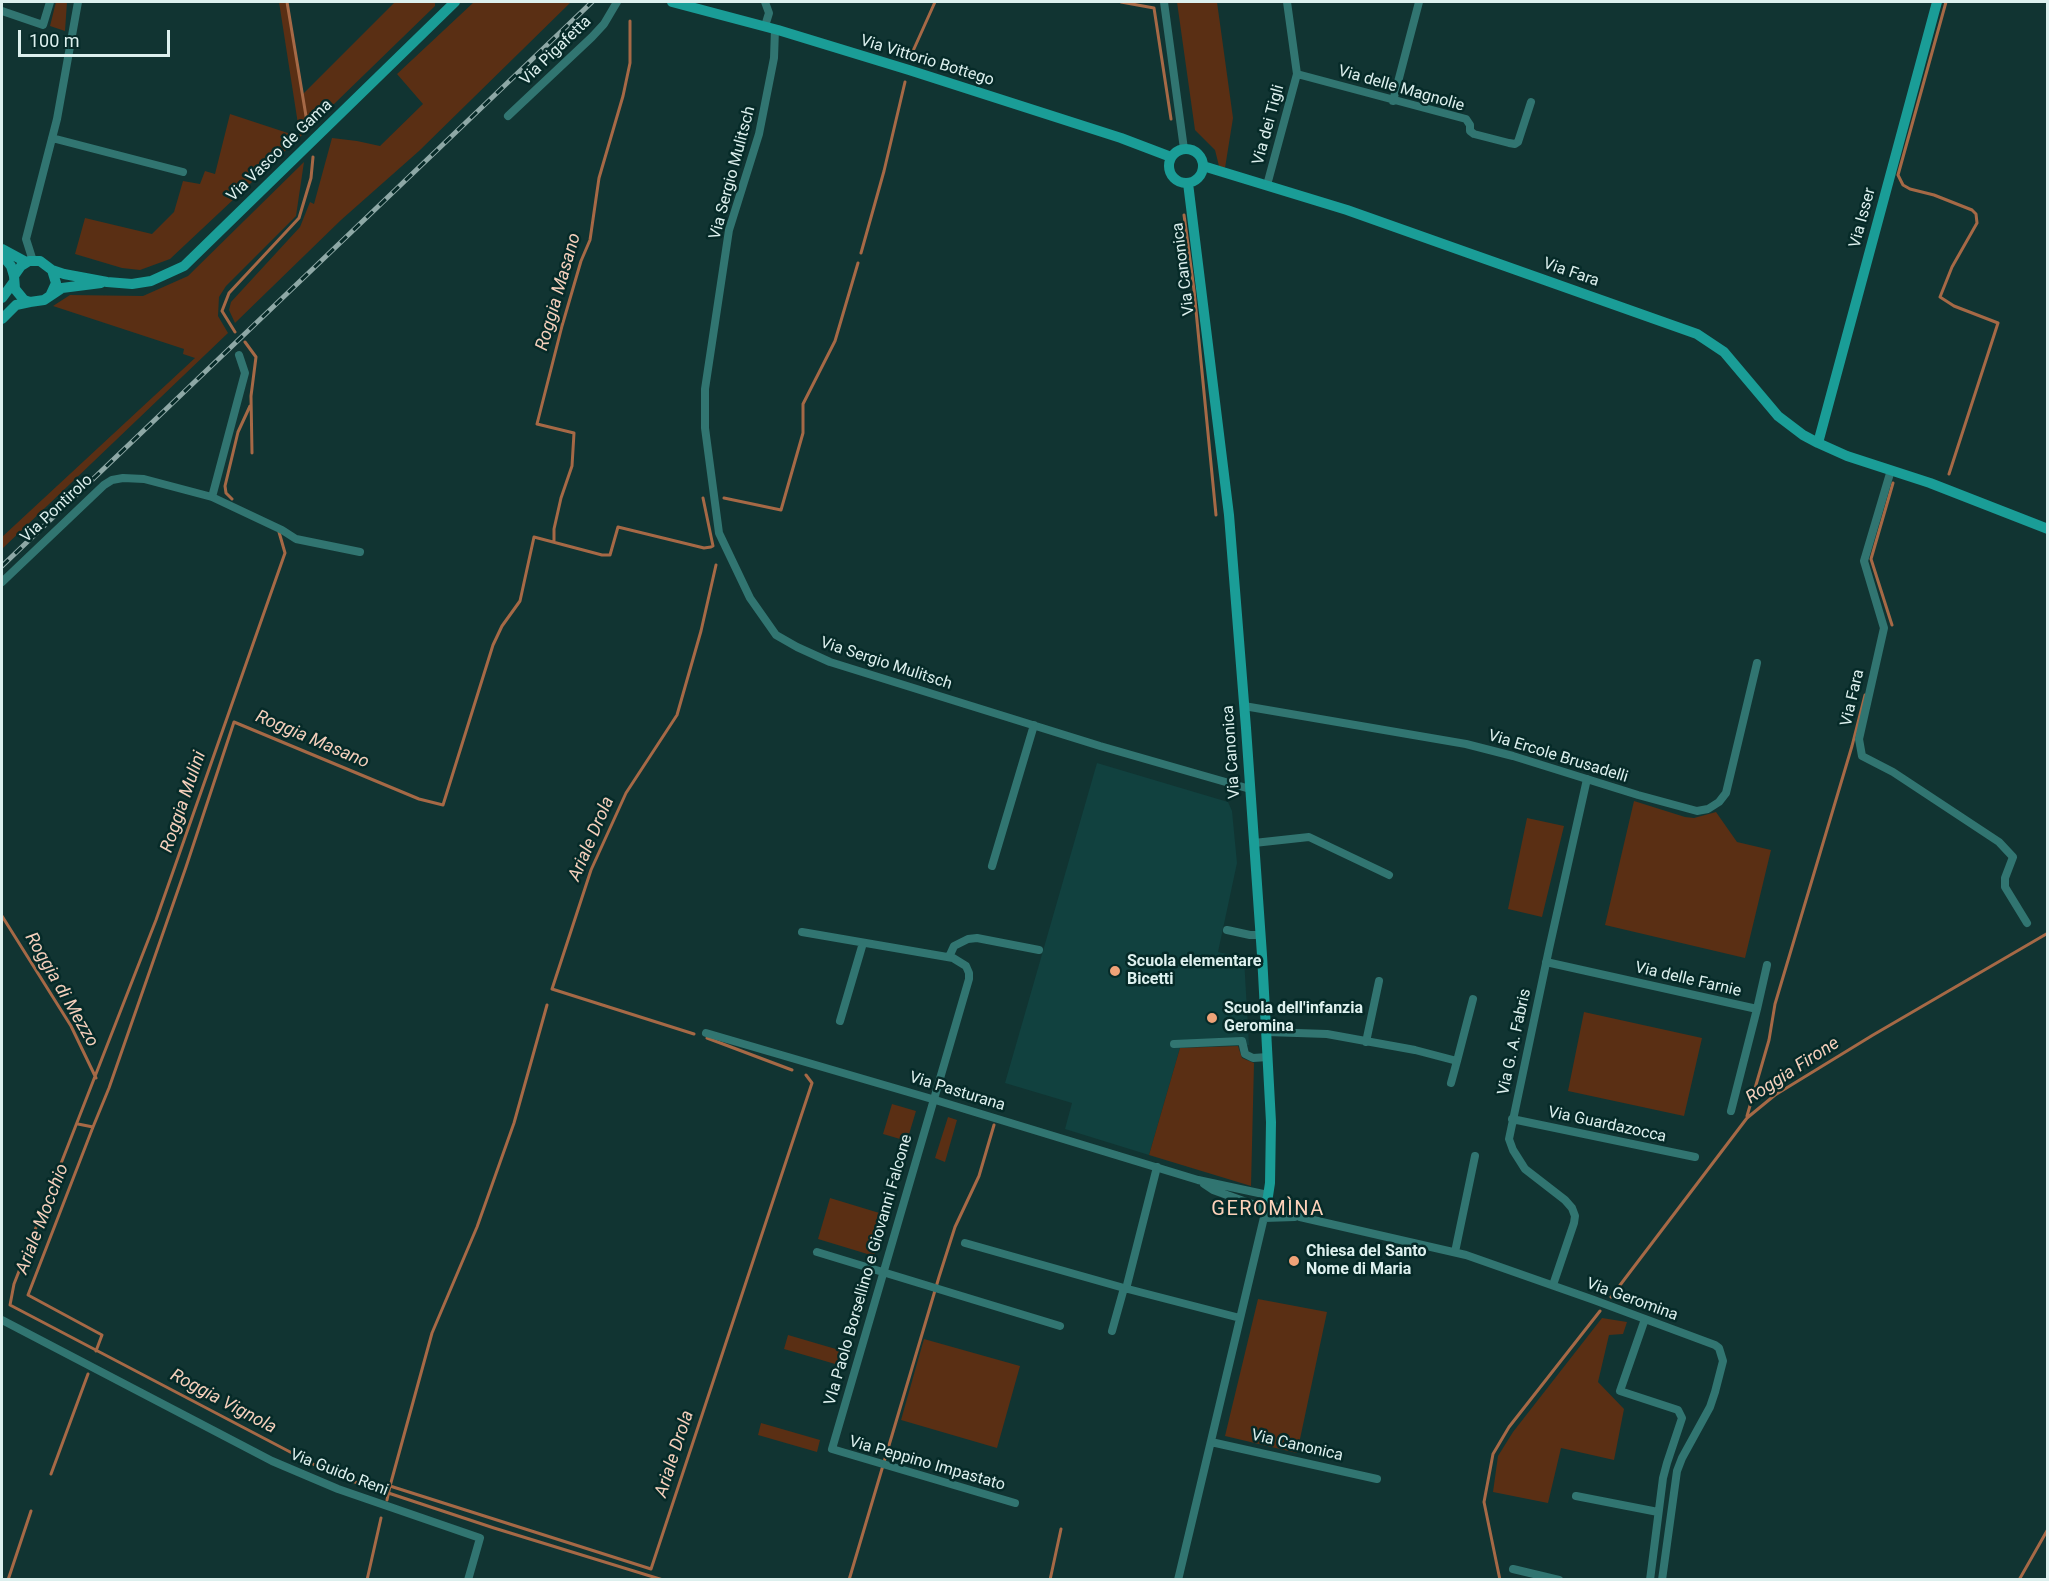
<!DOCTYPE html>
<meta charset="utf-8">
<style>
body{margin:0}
#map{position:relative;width:2049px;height:1581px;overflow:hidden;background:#113432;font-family:Roboto,sans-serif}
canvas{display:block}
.frame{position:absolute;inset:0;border:3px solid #ddf0ee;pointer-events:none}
.scale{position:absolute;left:18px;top:30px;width:152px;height:27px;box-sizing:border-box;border:3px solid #ddf0ee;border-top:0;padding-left:8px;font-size:18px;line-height:21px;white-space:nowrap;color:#ddf0ee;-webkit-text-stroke:4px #062a28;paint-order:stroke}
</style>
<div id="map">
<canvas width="2049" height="1581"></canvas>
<div class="frame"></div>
<div class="scale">100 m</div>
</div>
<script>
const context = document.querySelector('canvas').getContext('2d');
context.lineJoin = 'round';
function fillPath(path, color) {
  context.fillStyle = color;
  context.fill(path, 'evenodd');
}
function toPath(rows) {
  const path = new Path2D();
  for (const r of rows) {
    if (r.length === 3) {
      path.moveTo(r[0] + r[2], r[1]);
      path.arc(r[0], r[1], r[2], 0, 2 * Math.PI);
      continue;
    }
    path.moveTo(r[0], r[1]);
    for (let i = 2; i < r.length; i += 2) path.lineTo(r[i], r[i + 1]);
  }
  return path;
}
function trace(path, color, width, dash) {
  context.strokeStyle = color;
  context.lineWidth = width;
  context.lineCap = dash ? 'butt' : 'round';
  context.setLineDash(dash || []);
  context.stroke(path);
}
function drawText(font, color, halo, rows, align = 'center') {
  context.font = font + ' Roboto,sans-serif';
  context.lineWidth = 5;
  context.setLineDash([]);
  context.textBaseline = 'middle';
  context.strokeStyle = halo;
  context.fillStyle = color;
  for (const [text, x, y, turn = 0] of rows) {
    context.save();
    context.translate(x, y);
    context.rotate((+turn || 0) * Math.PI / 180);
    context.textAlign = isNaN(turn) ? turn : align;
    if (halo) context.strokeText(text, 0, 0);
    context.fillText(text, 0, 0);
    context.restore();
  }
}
fillPath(toPath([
 [1097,763,1228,802,1232,811,1237,863,1218,952,1244,958,1249,1045,1180,1048,1149,1155,1065,1129,1072,1103,1005,1083]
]), '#11413f');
fillPath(toPath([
 [56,2,67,2,65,31,50,26],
 [279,2,287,2,303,94,395,2,435,2,435,6,300,137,170,259,140,270,122,268,75,254,85,218,152,234,174,212,183,181,200,184,205,171,215,174,230,114,300,137],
 [474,2,571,2,419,151,341,220,235,323,229,310,231,302,300,227,310,202,314,204,332,138,357,141,380,146,423,104,397,74],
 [1177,2,1217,2,1233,118,1225,168,1219,166,1215,150,1195,130],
 [304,162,296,216,226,286,219,297,218,316,228,333,2,549,2,537,195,358,183,354,184,349,53,306,70,295,143,296,188,276],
 [1634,801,1685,817,1694,818,1716,812,1737,842,1771,850,1745,958,1605,925],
 [1527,818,1564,826,1542,917,1508,909],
 [1584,1012,1702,1038,1684,1116,1568,1091],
 [1238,1046,1242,1058,1254,1063,1251,1186,1149,1155,1180,1048],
 [892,1104,916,1111,907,1141,883,1134],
 [948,1117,957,1120,945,1162,935,1158],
 [830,1198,886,1215,874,1256,818,1239],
 [1258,1299,1327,1312,1297,1453,1225,1436],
 [1602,1318,1627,1322,1623,1334,1609,1335,1598,1382,1624,1409,1614,1460,1561,1448,1548,1503,1493,1492,1498,1456,1513,1432],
 [788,1335,846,1352,842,1366,784,1349],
 [924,1339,1020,1366,997,1448,901,1420],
 [761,1423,820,1440,817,1452,758,1435]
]), '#5a2f14');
trace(toPath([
 [287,2,308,128],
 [1121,2,1154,8,1171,119],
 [1946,2,1898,175,1903,185,1910,189,1934,195,1972,210,1976,214,1977,223,1952,267,1940,297,1954,306,1998,323,1949,474],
 [913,51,935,2],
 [1184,215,1194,290,1216,515],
 [861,253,884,171,905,82],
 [235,332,222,311,229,293,299,218,311,178,313,157],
 [245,342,256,357,251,396,252,453],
 [724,498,781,510,803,433,803,404,835,341,858,263],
 [232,499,226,493,225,486,238,432,250,406],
 [279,532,285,553,156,920,14,1284,10,1305,334,1475,494,1528,663,1580],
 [554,542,554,529,561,498,572,466,574,433,537,424,562,326,581,261,590,240,599,178,623,96,630,63,630,21],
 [1892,625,1871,559,1893,483],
 [2,916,71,1026,96,1078],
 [694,1034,552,989,591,870,626,793,677,715,701,631,716,565],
 [707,1038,792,1070],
 [1747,1116,1769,1040,1775,1004,1852,746,1865,695],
 [78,1124,93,1127,109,1088,186,867,234,722,419,799,443,805,493,645,502,626,520,601,534,537,602,555,610,555,618,527,704,548,711,547,713,546,703,498],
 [93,1127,28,1295,102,1335,96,1351],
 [1611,1297,1747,1118,1775,1095,1873,1035,2048,933],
 [51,1474,88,1374],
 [390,1486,432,1333,477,1227,514,1123,547,1005],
 [387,1500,390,1486,651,1569,812,1083,806,1075],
 [8,1580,31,1511],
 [367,1580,381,1518],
 [849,1580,939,1277,955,1227,979,1176,994,1125],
 [1050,1580,1061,1529],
 [1500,1580,1484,1502,1493,1454,1509,1427,1600,1311],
 [2019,1580,2048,1529]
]), '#a66946', 3);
trace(toPath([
 [765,2,769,13,765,26],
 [1164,2,1184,149],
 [2,11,43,25,50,2],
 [775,29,774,58,759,134,729,230,705,389,705,428,719,533,750,598,776,635,797,647,830,662,1100,746,1250,789],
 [1297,74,1466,119,1470,125,1470,131,1474,134,1509,143,1515,144,1518,142,1531,102],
 [1393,101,1419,2],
 [508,116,592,37,604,24,617,2],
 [52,138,183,172],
 [1267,185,1297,74,1287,2],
 [33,261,26,239,57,119,78,2],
 [1891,470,1864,561,1884,628,1859,739,1862,756,1893,772,1999,842,2013,857,2005,878,2005,887,2027,923],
 [212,497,245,373,239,355],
 [2,582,104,485,112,480,123,478,144,479,212,497,282,530,296,539,360,552],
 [1244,706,1466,744,1513,756,1638,795,1697,811,1708,809,1719,802,1726,793,1757,663],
 [1254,843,1309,837,1389,875],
 [992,866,1034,725],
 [1227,930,1250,935,1260,935],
 [802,932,953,958,966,966,969,973,969,979,832,1449,1015,1503],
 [949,957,954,946,968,939,977,938,1039,950],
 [1546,962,1757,1009,1731,1111],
 [1757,1009,1767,965],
 [840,1021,863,943],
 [1267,1032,1327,1034,1415,1050,1457,1061,1451,1083],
 [706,1033,932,1099,1198,1180,1268,1195],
 [1366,1042,1379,981],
 [1174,1044,1242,1041,1245,1054,1253,1058,1268,1057],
 [1457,1061,1473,999],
 [1512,1119,1695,1157],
 [1267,1203,1300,1217,1466,1255,1594,1300,1715,1345,1719,1348,1723,1361,1715,1392,1710,1407,1682,1458,1677,1471,1662,1580],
 [1264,1218,1295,1217],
 [965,1243,1124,1288,1240,1318],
 [817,1252,1060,1326],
 [1455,1252,1475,1156],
 [1553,1285,1574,1223,1575,1216,1572,1208,1565,1200,1525,1169,1513,1150,1509,1139,1549,949,1587,779],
 [1126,1289,1157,1167],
 [1645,1319,1620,1391,1678,1410,1682,1418,1667,1463,1663,1478,1650,1580],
 [2,1320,272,1461,338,1489,480,1538,468,1580],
 [1112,1331,1124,1288],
 [1211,1442,1377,1479],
 [1576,1496,1658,1512],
 [1513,1569,1559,1580],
 [1178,1580,1266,1209,1213,1190,1204,1184]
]), '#317571', 8);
trace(toPath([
 [672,2,778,30,909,70,1121,138,1171,157],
 [1186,166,17],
 [1203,166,1347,210,1697,334,1724,352,1778,416,1803,435,1818,443,1847,456,1930,483,2048,529],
 [1188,183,1229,515,1246,728,1262,955,1271,1122,1270,1183,1266,1209],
 [2,249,26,262],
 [2,255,11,266,14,276],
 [52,270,64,274,107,282,132,284,151,281,184,266,455,2],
 [50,296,56,283,52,270,40,261,29,261,21,266,14,276,15,289,24,300,30,302,44,300,62,288,101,283],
 [2,298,13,283],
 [2,319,16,305,30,302],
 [1818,443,1937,2]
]), '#1a9d97', 10);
const rail = toPath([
 [2,566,592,2]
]);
trace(rail, '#8ea8a6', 5);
trace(rail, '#062a28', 3, [9]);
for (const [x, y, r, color] of [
 [1115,971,6,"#efa378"],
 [1212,1018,6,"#efa378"],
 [1294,1261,6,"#efa378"]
]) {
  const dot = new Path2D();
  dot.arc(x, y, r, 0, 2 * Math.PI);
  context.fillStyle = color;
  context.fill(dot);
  trace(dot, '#062a28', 2);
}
drawText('16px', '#ddf0ee', '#062a28', [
 ["Via Pigafetta",556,51,-44],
 ["Via Vittorio Bottego",927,61,17],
 ["Via delle Magnolie",1401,89,16],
 ["Via dei Tigli",1269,125,-75],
 ["Via Vasco de Gama",280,151,-44],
 ["Via Sergio Mulitsch",733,173,-75],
 ["Via Isser",1863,218,-75],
 ["Via Canonica",1184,269,-97],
 ["Via Fara",1571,273,19],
 ["Via Pontirolo",57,509,-43],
 ["Via Sergio Mulitsch",886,664,18],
 ["Via Fara",1853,698,-77],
 ["Via Canonica",1232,752,-94],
 ["Via Ercole Brusadelli",1558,757,17],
 ["Via delle Farnie",1688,980,13],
 ["Via G. A. Fabris",1515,1042,-78],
 ["Via Pasturana",957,1092,17],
 ["Via Guardazocca",1607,1125,12],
 ["VIa Paolo Borsellino e Giovanni Falcone",869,1270,-74],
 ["Via Geromina",1632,1300,20],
 ["Via Canonica",1297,1446,13],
 ["Via Peppino Impastato",927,1464,16],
 ["Via Guido Reni",339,1473,21]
]);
drawText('bold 16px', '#ddf0ee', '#062a28', [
 ["Scuola elementare",1127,962],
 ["Bicetti",1127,980],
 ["Scuola dell'infanzia",1224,1009],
 ["Geromina",1224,1027],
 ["Chiesa del Santo",1306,1252],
 ["Nome di Maria",1306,1270]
], 'left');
drawText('italic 18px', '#f5d0bc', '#062a28', [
 ["Roggia Masano",559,292,-74],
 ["Roggia Masano",312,740,23],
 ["Roggia Mulini",184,802,-71],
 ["Ariale Drola",592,839,-67],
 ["Roggia di Mezzo",61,990,60],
 ["Roggia Firone",1793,1071,-33],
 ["Ariale Mocchio",43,1219,-69],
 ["Roggia Vignola",223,1402,28],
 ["Ariale Drola",675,1454,-72]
]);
context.letterSpacing = '1.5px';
drawText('20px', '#fed2ba', '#062a28', [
 ["GEROMÌNA",1268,1210]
]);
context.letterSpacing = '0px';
</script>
